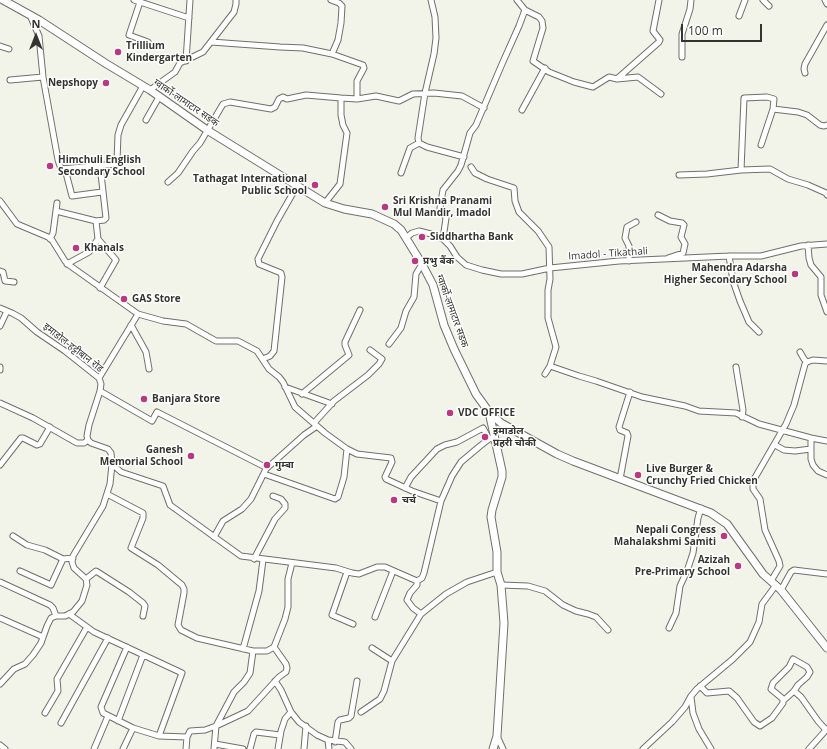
<!DOCTYPE html>
<meta charset="utf-8">
<style>
body{margin:0}
#map{position:relative;width:827px;height:749px;overflow:hidden;background:#f2f3e9;font-family:"Open Sans",sans-serif}
canvas{display:block}
.north{position:absolute;left:16px;top:16px;width:40px;height:40px;-webkit-text-stroke:3px #fff;paint-order:stroke;rotate:0deg;font-size:11px;font-weight:700;line-height:16px;text-align:center;color:#343430}
.north::after{content:'';display:block;margin:auto;width:14px;height:18px;background:#343430;clip-path:polygon(50% 0,100% 100%,50% 72%,0 100%)}
.scale{position:absolute;left:681px;top:24px;width:81px;height:18px;box-sizing:border-box;border:2px solid #343430;border-top:0;padding-left:5px;font-size:12px;line-height:14px;white-space:nowrap;color:#343430;-webkit-text-stroke:3px #fff;paint-order:stroke}
</style>
<div id="map">
<canvas width="827" height="749"></canvas>
<div class="north">N</div>
<div class="scale">100 m</div>
</div>
<script>
const context = document.querySelector('canvas').getContext('2d');
context.lineJoin = 'round';
function toPath(rows) {
  const path = new Path2D();
  for (const r of rows) {
    path.moveTo(r[0], r[1]);
    for (let i = 2; i < r.length; i += 2) path.lineTo(r[i], r[i + 1]);
  }
  return path;
}
function trace(path, color, width, dash) {
  context.strokeStyle = color;
  context.lineWidth = width;
  context.lineCap = dash ? 'butt' : 'round';
  context.setLineDash(dash || []);
  context.stroke(path);
}
function drawText(font, color, halo, rows, align = 'center') {
  context.font = font + ' "Open Sans","Noto Sans Devanagari",sans-serif';
  context.lineWidth = 3;
  context.setLineDash([]);
  context.textBaseline = 'middle';
  context.strokeStyle = halo;
  context.fillStyle = color;
  for (const [text, x, y, turn = 0] of rows) {
    context.save();
    context.translate(x, y);
    context.rotate((+turn || 0) * Math.PI / 180);
    context.textAlign = isNaN(turn) ? turn : align;
    if (halo) context.strokeText(text, 0, 0);
    context.fillText(text, 0, 0);
    context.restore();
  }
}
const street = toPath([
 [134,0,189,18],
 [331,0,339,3,342,6,341,23,338,40,332,54],
 [763,0,769,6],
 [825,0,827,4],
 [140,2,129,35,148,42],
 [525,10,539,17,542,21,543,28,533,61,549,72,574,82,593,87,609,77,617,79,638,77,661,94],
 [30,15,39,36,43,77,58,160,61,169,116,164,117,161,118,135,121,125,143,86],
 [739,16,745,0],
 [211,42,280,47,303,48,332,54,363,65,364,68,357,81,357,99],
 [0,46,9,49],
 [682,57,682,34,690,9,691,0],
 [186,61,190,0],
 [805,73,804,69,805,64,827,25],
 [618,78,659,42,660,40,653,31,659,0],
 [10,80,43,77],
 [150,90,175,72,180,63,203,52,234,12,236,4,236,0],
 [773,109,798,112,807,115,820,125,824,126,827,125],
 [522,110,545,68],
 [146,120,159,97],
 [419,143,418,138,425,93,434,54,436,38,435,17,431,0],
 [419,143,427,147,464,157],
 [471,167,475,173,487,179,514,188,515,201,519,212,538,231,549,247,550,279,548,290,548,318,556,347,550,366,545,374],
 [65,169,72,196,102,192],
 [741,170,744,98,767,97,774,99,773,109,761,145],
 [401,173,410,148,419,143],
 [679,175,707,174,741,170,770,169,788,179,808,185,826,193,827,195],
 [168,182,178,173,193,151,200,143,223,104,230,102,271,109,275,107,279,99,283,97,287,99,306,95,341,98,357,99,376,96,399,101,413,94,434,93,462,96,484,108],
 [0,201,17,224,48,237,52,240,65,261,69,265,138,314,163,321,186,324,216,341,238,341,257,351,269,369,279,377,283,382,295,407,325,433,347,449,357,454,391,458,392,462,385,477,386,479,412,491,441,501],
 [325,203,340,184,347,133,343,125,341,115,341,98],
 [56,211,96,221,104,220,106,218,100,165],
 [658,215,670,221,682,223,684,225,681,237,685,244,683,253,668,258],
 [96,221,98,239,116,260,100,288],
 [406,238,412,233,419,231,431,234,443,239,450,246,457,257,466,265,482,270,501,274,522,274,550,268,619,261,729,256,761,256,801,246,827,244],
 [50,239,53,233,57,203],
 [443,239,446,218,440,208,443,190,458,171,461,165,470,133,476,125,502,64,519,26,525,10,517,0],
 [808,245,809,258,811,265,821,277,821,295,827,312],
 [729,256,733,281,740,301,749,322,759,332],
 [629,261,629,246,625,238,627,227,636,222],
 [67,264,89,252,98,239],
 [0,271,3,272,5,281,14,282],
 [0,308,12,313,21,318,37,332,65,351,99,378,101,384,100,391,89,425,87,436,88,440,91,443,108,449,111,453,112,464,110,484,103,506,73,556,72,562,74,568,86,579,87,585,82,601,73,612,65,616,56,616,51,618,47,626,41,643,33,655,25,664,14,669,0,684],
 [131,325,146,352,149,369],
 [0,326,7,311],
 [389,344,401,328,406,311,414,297,416,274,422,264],
 [800,352,804,359,807,362],
 [263,359,270,356,274,351,282,277,281,273,259,264,258,259,277,221,297,186],
 [550,366,579,376,596,381,642,397,685,406,699,411,736,413,759,424,811,438,827,441],
 [0,367,0,370],
 [736,367,743,410,742,417],
 [99,378,138,314],
 [285,387,332,404],
 [100,391,152,421,157,412,267,468],
 [302,394,349,355,345,345,345,342,360,310],
 [0,403,33,418,77,443,84,443,88,440],
 [314,423,334,401,368,375,379,364,382,359,370,350],
 [811,438,811,459,813,465,818,471,827,475],
 [775,445,784,450,795,451,811,449],
 [112,464,121,472,163,486,170,505,241,556,336,568,352,573,359,574,377,567,385,567,417,581,422,578,424,573,441,501,452,476,461,462,480,446,489,439,494,438],
 [0,465,21,438,23,438,37,445,40,444,50,427],
 [264,474,335,499,338,497,344,477,347,449],
 [620,479,628,436,627,433,620,430,619,427,630,392],
 [405,488,411,477,437,449,445,445,457,442,483,428,489,439],
 [107,494,143,513,143,518,131,548,158,565,182,585,184,589,184,593,178,625,181,630,197,638,253,651,267,651,274,647,285,619,288,607,288,579,292,563],
 [13,536,27,545,45,550,63,559],
 [214,537,223,521,242,509,251,499,266,469,304,435,317,426],
 [254,559,275,519,285,508,285,504,281,499,273,496],
 [20,571,51,585,63,559,73,558],
 [347,572,332,615,353,624],
 [86,579,96,571,129,592,143,603,145,606,143,616],
 [417,581,417,585,410,593,407,600,413,608,421,614],
 [771,581,780,566,779,561,765,530,760,499,753,489,753,481,786,424,794,405,805,364,807,362,813,360,827,361],
 [0,582,50,605,53,608,56,616],
 [501,585,528,586,545,591,563,605,576,611,588,614,596,617,608,630],
 [781,590,791,572,794,570,827,574],
 [69,614,94,632,182,673,159,736],
 [375,617,393,571],
 [0,618,43,637],
 [669,628,676,613,680,586,687,571,693,553,698,518,701,508],
 [127,647,101,707,103,713,133,728,159,736,187,737],
 [372,648,392,661],
 [243,649,259,591,263,560],
 [275,681,281,690,291,712,299,722,317,735,328,740,345,742,351,749],
 [700,686,707,693,729,691,737,698,754,722,760,726,772,718,783,703,783,701,794,691,798,685,807,677,810,672,807,667,793,659,789,667,773,683,771,689,783,699,783,701],
 [794,691,801,697,818,721,826,730],
 [691,697,693,713,699,729,711,749],
 [361,712,380,699,384,691,392,661,421,614,446,594,467,582,497,572],
 [45,713,58,691,57,679,87,627],
 [118,721,143,655],
 [61,723,108,638],
 [497,736,503,749],
 [328,740,329,749],
 [335,742,338,722,340,720,349,718,351,716,357,681],
 [215,744,243,749],
 [0,745,5,749],
 [94,749,108,716],
 [123,749,133,728],
 [186,749,187,737,190,731,205,730,216,726,234,692,244,682,250,673,253,651],
 [214,749,216,726,248,711,279,677,286,672,287,668,286,664,274,647],
 [250,749,254,734,256,732,280,735],
 [278,749,281,731,285,719,291,712],
 [304,749,306,726],
 [643,749,672,722,685,707,691,696,697,689,733,659,750,642,759,622,762,604,776,585],
 [809,749,827,729]
]);
const secondary = toPath([
 [3,0,39,20,105,63,150,90,207,130,325,203,344,209,372,214,394,224,401,230,422,264,433,285,444,325,454,349,476,394,489,412,501,423,557,454,573,461,711,513,727,524,763,574,781,590,827,648],
 [489,412,502,471,502,477,492,510,491,517,497,552,497,572,501,585,504,623,497,736,493,749]
]);
trace(street, '#6f7068', 7);
trace(secondary, '#6f7068', 9);
trace(street, '#fff', 5);
trace(secondary, '#fff', 7);
for (const [x, y, r, color] of [
 [118,52,4,"#bb387e"],
 [106,83,4,"#bb387e"],
 [50,166,4,"#bb387e"],
 [315,185,4,"#bb387e"],
 [385,207,4,"#bb387e"],
 [422,237,4,"#bb387e"],
 [76,248,4,"#bb387e"],
 [415,261,4,"#bb387e"],
 [795,274,4,"#bb387e"],
 [124,299,4,"#bb387e"],
 [144,399,4,"#bb387e"],
 [450,413,4,"#bb387e"],
 [485,437,4,"#bb387e"],
 [191,456,4,"#bb387e"],
 [267,465,4,"#bb387e"],
 [638,475,4,"#bb387e"],
 [394,500,4,"#bb387e"],
 [724,536,4,"#bb387e"],
 [738,566,4,"#bb387e"]
]) {
  const dot = new Path2D();
  dot.arc(x, y, r, 0, 2 * Math.PI);
  context.fillStyle = color;
  context.fill(dot);
  trace(dot, '#fff', 1.5);
}
drawText('bold 10px', '#343430', '#fff', [
 ["Trillium",126,46],
 ["Kindergarten",126,58],
 ["Nepshopy",98,83,"right"],
 ["Himchuli English",58,160],
 ["Secondary School",58,172],
 ["Tathagat International",307,179,"right"],
 ["Public School",307,191,"right"],
 ["Sri Krishna Pranami",393,201],
 ["Mul Mandir, Imadol",393,213],
 ["Siddhartha Bank",430,237],
 ["Khanals",84,248],
 ["प्रभु बैंक",423,261],
 ["Mahendra Adarsha",787,268,"right"],
 ["Higher Secondary School",787,280,"right"],
 ["GAS Store",132,299],
 ["Banjara Store",152,399],
 ["VDC OFFICE",458,413],
 ["इमाडोल",493,431],
 ["प्रहरी चौकी",493,443],
 ["Ganesh",183,450,"right"],
 ["Memorial School",183,462,"right"],
 ["गुम्बा",275,465],
 ["Live Burger &",646,469],
 ["Crunchy Fried Chicken",646,481],
 ["चर्च",402,500],
 ["Nepali Congress",716,530,"right"],
 ["Mahalakshmi Samiti",716,542,"right"],
 ["Azizah",730,560,"right"],
 ["Pre-Primary School",730,572,"right"]
], 'left');
drawText('10px', '#343430', '#fff', [
 ["ग्वार्को-लामाटार सडक",186,103,34],
 ["Imadol - Tikathali",608,254,-4],
 ["ग्वार्को-लामाटार सडक",452,311,70],
 ["इमाडोल-हट्टीबान रोड",73,348,38]
]);
</script>
